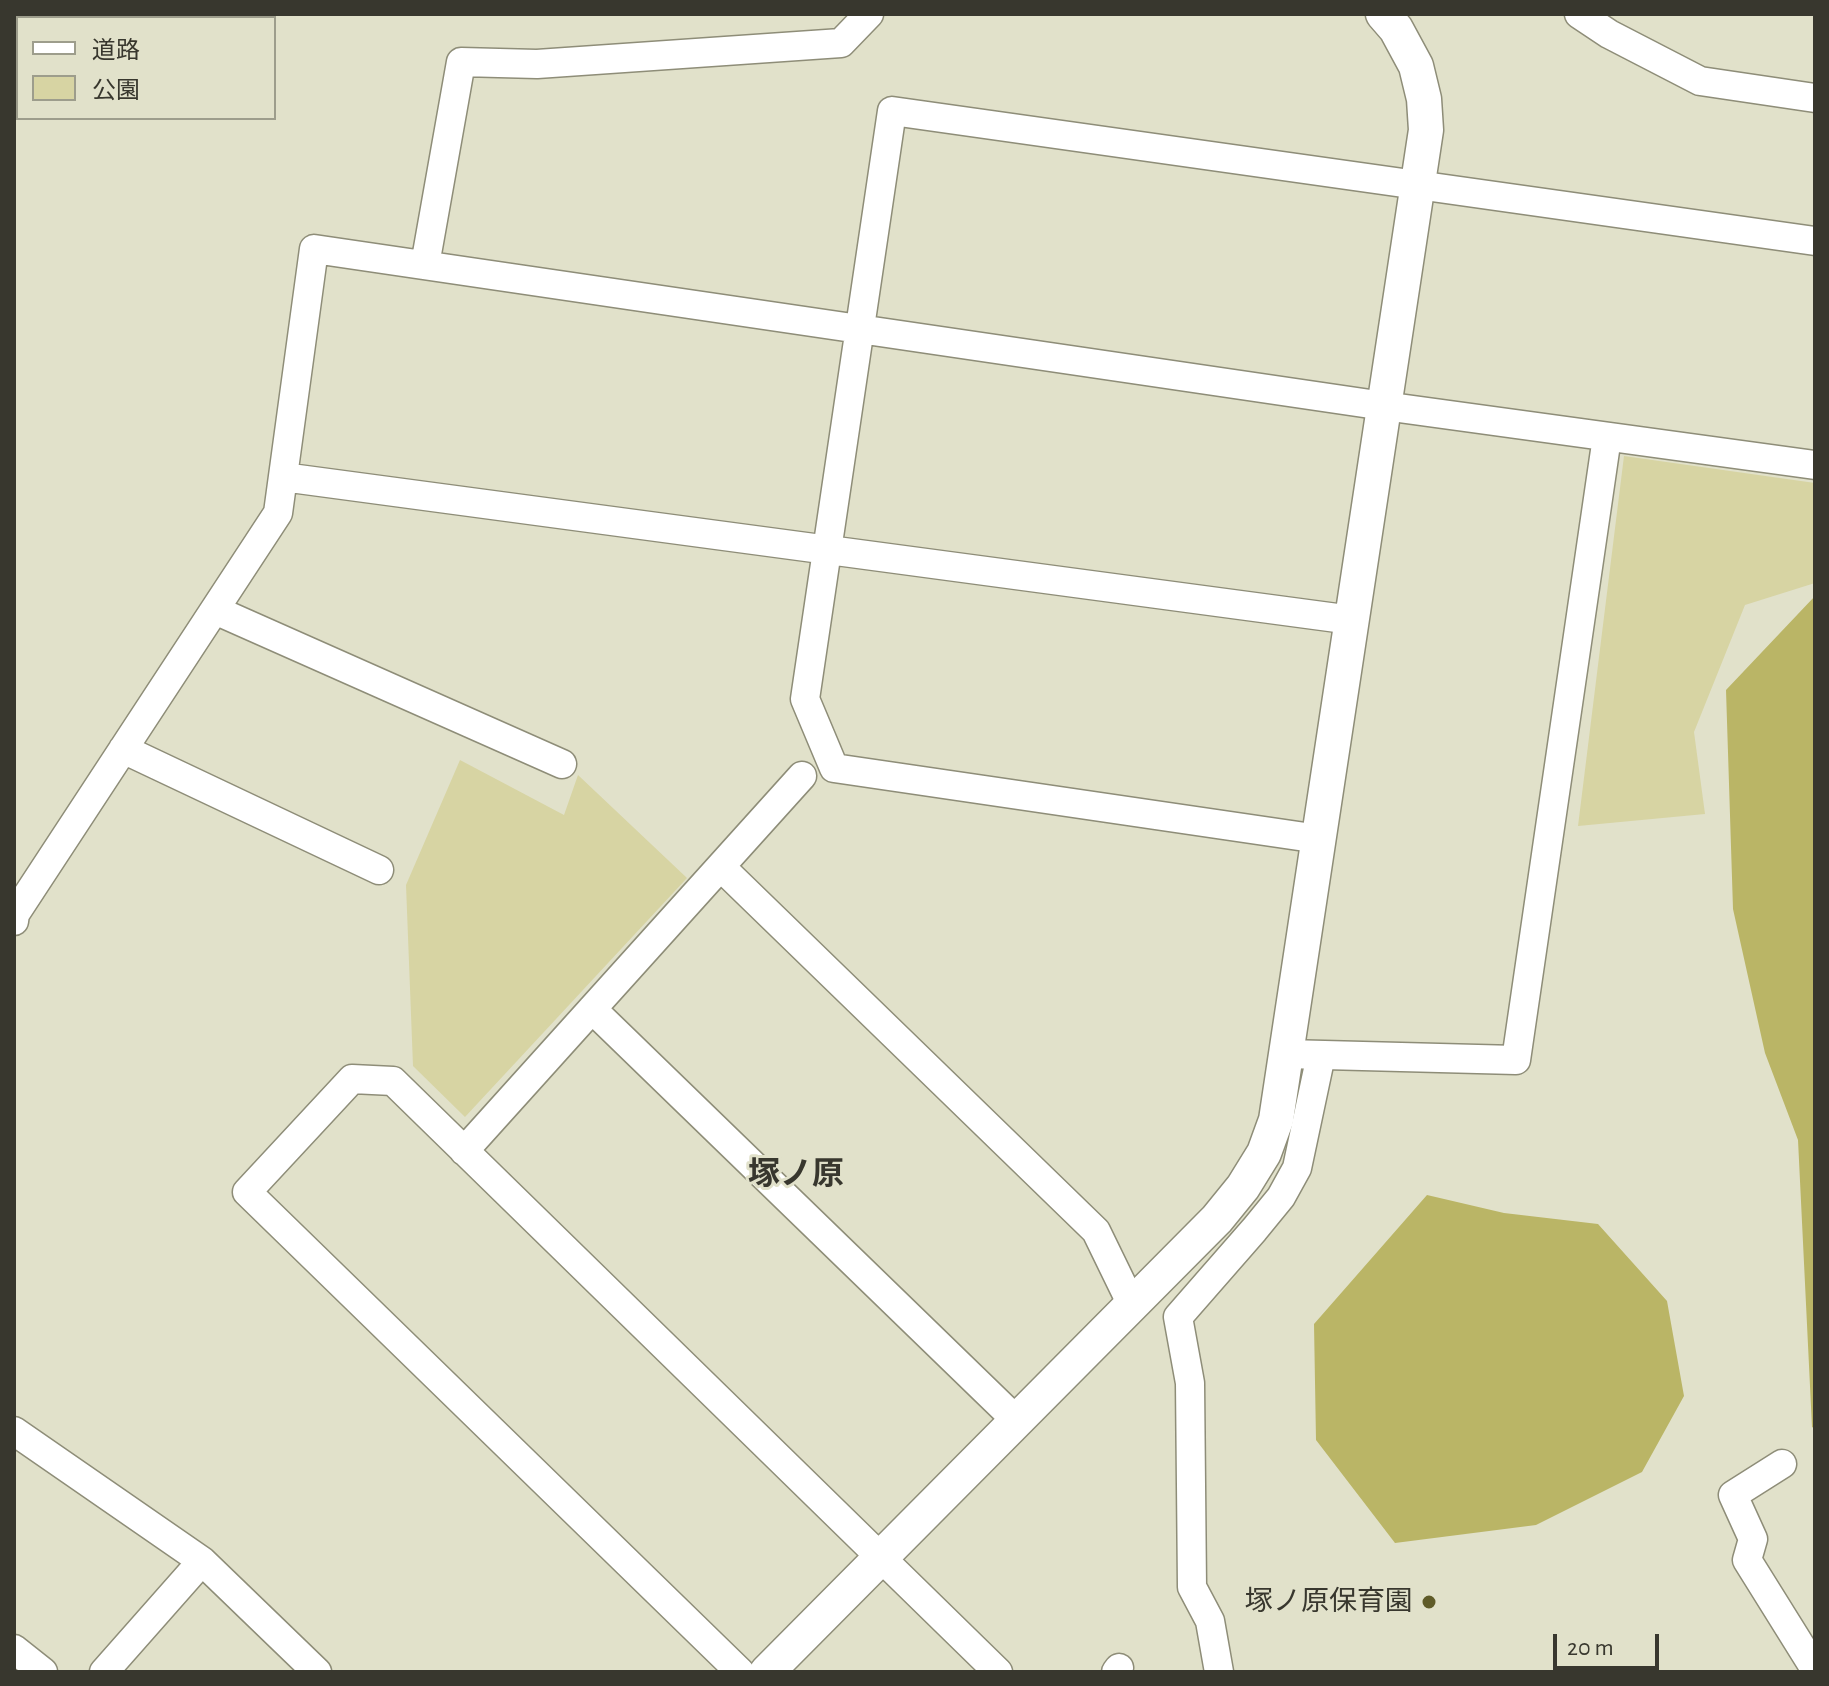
<!DOCTYPE html>
<meta charset="utf-8">
<style>
body{margin:0}
#map{position:relative;width:1829px;height:1686px;overflow:hidden;background:#e1e1ca;font-family:"Alegreya Sans","Noto Sans JP",sans-serif}
canvas{display:block}
.frame{position:absolute;inset:0;border:16px solid #38372e;pointer-events:none}
.legend{position:absolute;left:16px;top:16px;width:260px;height:104px;box-sizing:border-box;background:#e1e1ca;border:2px solid #9d9d8c;margin:0;padding:10px 14px;list-style:none;font-size:24px;color:#38372e}
.legend li{display:flex;align-items:center;gap:16px;height:40px}
.legend b{width:40px;border:2px solid #9d9d8c}
.scale{position:absolute;left:1553px;top:1634px;width:106px;height:36px;box-sizing:border-box;border:4px solid #38372e;border-top:0;padding-left:10px;font-size:24px;line-height:28px;white-space:nowrap;color:#38372e;-webkit-text-stroke:6px #e1e1ca;paint-order:stroke}
</style>
<div id="map">
<canvas width="1829" height="1686"></canvas>
<div class="frame"></div>
<ul class="legend">
<li><b style="height:10px;background:#fff"></b>道路</li>
<li><b style="height:22px;background:#d7d4a3"></b>公園</li>
</ul>
<div class="scale">20 m</div>
</div>
<script>
const context = document.querySelector('canvas').getContext('2d');
context.lineJoin = 'round';
function fillPath(path, color) {
  context.fillStyle = color;
  context.fill(path, 'evenodd');
}
function toPath(rows) {
  const path = new Path2D();
  for (const r of rows) {
    path.moveTo(r[0], r[1]);
    for (let i = 2; i < r.length; i += 2) path.lineTo(r[i], r[i + 1]);
  }
  return path;
}
function trace(path, color, width, dash) {
  context.strokeStyle = color;
  context.lineWidth = width;
  context.lineCap = dash ? 'butt' : 'round';
  context.setLineDash(dash || []);
  context.stroke(path);
}
function drawText(font, color, halo, rows, align = 'center') {
  context.font = font + ' "Alegreya Sans","Noto Sans JP",sans-serif';
  context.lineWidth = 6;
  context.setLineDash([]);
  context.textBaseline = 'middle';
  context.strokeStyle = halo;
  context.fillStyle = color;
  for (const [text, x, y, turn = 0] of rows) {
    context.save();
    context.translate(x, y);
    context.rotate((+turn || 0) * Math.PI / 180);
    context.textAlign = isNaN(turn) ? turn : align;
    if (halo) context.strokeText(text, 0, 0);
    context.fillText(text, 0, 0);
    context.restore();
  }
}
fillPath(toPath([
 [1624,456,1815,483,1815,583,1745,605,1694,732,1705,814,1578,826],
 [460,760,564,815,578,775,687,878,465,1117,413,1066,406,885]
]), '#d7d4a3');
fillPath(toPath([
 [1815,596,1815,1429,1812,1427,1798,1140,1765,1053,1733,909,1726,690],
 [1427,1195,1504,1213,1598,1224,1667,1301,1684,1396,1642,1472,1536,1525,1395,1543,1316,1440,1314,1324]
]), '#bab566');
const minor = toPath([
 [25,14,34,18],
 [1579,14,1609,34,1700,81,1815,98],
 [425,265,461,62,537,64,841,43,869,14],
 [283,477,1352,620],
 [215,610,562,764],
 [123,749,379,870],
 [1319,839,834,768,805,699,892,111,1815,241],
 [721,867,1096,1231,1132,1305],
 [14,921,15,914,278,513,314,249,1384,406,1815,465],
 [592,1009,1017,1421],
 [1286,1054,1516,1060,1607,437],
 [464,1151,802,776],
 [14,1431,202,1561,317,1672],
 [1782,1464,1733,1495,1753,1539,1747,1560,1815,1669],
 [14,1649,43,1672],
 [104,1672,202,1561],
 [740,1672,247,1192,352,1079,393,1081,998,1672],
 [1116,1672,1119,1668],
 [1219,1672,1210,1621,1192,1587,1190,1383,1178,1317,1254,1230,1281,1197,1297,1168,1321,1055]
]);
const tertiary = toPath([
 [767,1672,1217,1219,1243,1187,1264,1153,1276,1120,1426,130,1424,99,1416,66,1396,29,1383,14]
]);
const primary = toPath([
 [65,18,71,14],
 [14,61,18,57]
]);
trace(minor, '#8e8d78', 31);
trace(tertiary, '#8e8d78', 37);
trace(primary, '#8e8d78', 47);
trace(minor, '#fff', 28);
trace(tertiary, '#fff', 34);
trace(primary, '#fff', 44);
for (const [x, y, r, color] of [
 [1429,1602,8,"#5f5b28"]
]) {
  const dot = new Path2D();
  dot.arc(x, y, r, 0, 2 * Math.PI);
  context.fillStyle = color;
  context.fill(dot);
  trace(dot, '#e1e1ca', 3);
}
drawText('28px', '#38372e', '#e1e1ca', [
 ["塚ノ原保育園",1413,1602]
], 'right');
drawText('bold 32px', '#38372e', '#e1e1ca', [
 ["塚ノ原",796,1174]
]);
</script>
